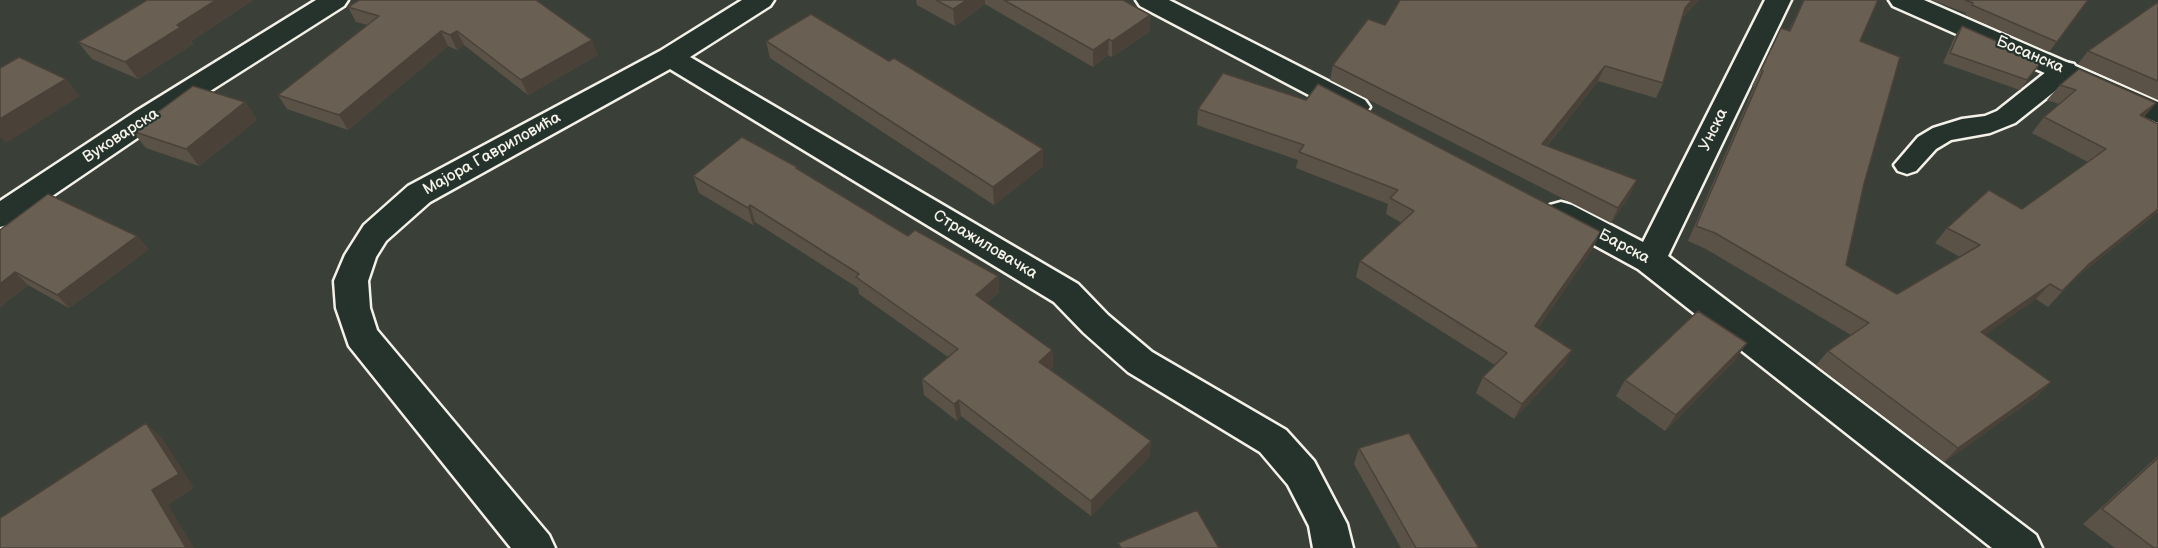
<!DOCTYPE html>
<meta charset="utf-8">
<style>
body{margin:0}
canvas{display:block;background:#3a4038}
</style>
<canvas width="2158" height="548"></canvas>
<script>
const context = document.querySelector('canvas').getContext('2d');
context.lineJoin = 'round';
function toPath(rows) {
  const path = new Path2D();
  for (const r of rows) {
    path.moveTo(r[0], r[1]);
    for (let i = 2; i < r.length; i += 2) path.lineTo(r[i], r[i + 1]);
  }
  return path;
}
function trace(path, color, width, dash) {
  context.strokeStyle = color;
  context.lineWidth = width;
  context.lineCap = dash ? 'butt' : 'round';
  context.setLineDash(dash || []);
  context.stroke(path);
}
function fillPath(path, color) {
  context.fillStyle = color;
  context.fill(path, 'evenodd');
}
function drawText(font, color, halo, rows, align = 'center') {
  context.font = font + ' "Balsamiq Sans",sans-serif';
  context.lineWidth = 4.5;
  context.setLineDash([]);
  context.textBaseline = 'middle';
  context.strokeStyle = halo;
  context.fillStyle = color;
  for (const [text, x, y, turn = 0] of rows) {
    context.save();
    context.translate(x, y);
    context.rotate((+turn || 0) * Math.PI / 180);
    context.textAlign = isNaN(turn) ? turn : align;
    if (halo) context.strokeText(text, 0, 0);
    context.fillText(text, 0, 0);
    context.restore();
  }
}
const lane = toPath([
 [2065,62,2074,64,2077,70,2074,76,2015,123,1990,133,1951,140,1936,149,1916,171,1907,174,1898,171,1894,165,1918,137,1933,128,1962,119,1985,116,1997,111,2056,64,2065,62]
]);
const street = toPath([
 [316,0,348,0,344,6,155,126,11,224,0,227,0,201,135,112,316,0],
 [742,0,774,0,770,6,690,57,1078,284,1108,315,1152,352,1286,430,1314,461,1347,524,1353,548,1313,548,1309,526,1288,485,1260,452,1128,372,1084,333,1054,302,670,69,430,202,386,241,376,257,368,281,370,308,377,330,549,535,555,548,511,548,349,346,336,308,334,281,345,255,364,225,408,186,660,51,742,0],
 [1136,0,1169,0,1365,100,1370,107,1365,114,1355,117,1345,114,1140,6,1136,0],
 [1765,0,1791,0,1668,256,2036,535,2042,548,1992,548,1638,269,1550,221,1545,213,1550,205,1561,202,1572,205,1643,242,1765,0],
 [1889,0,1924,0,2158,102,2158,123,1893,6,1889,0]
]);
trace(lane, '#f4f1e8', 5);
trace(street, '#f4f1e8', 5);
fillPath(lane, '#26332d');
fillPath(street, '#26332d');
fillPath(toPath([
 [147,0,253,0,191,41,193,44,138,79,92,59,78,42],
 [916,0,1123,0,1150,31,1112,57,1108,55,1093,67,985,4,955,26,917,5],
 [1699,0,1681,19,1663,83,1656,98,1598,81,1547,146,1630,195,1611,223,1330,80,1333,65],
 [1804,0,1878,0,1860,41,1864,184,1846,265,1897,294,1960,257,1935,243,1947,228,2022,209,2088,162,2032,133,2044,117,2059,104,2047,100,2060,85,2156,103,2144,117,2158,124,2158,212,2074,279,2048,307,2036,299,1985,334,2051,382,2036,397,1944,462,1816,365,1828,351,1851,335,1706,249,1688,241,1754,87,1752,86,1781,28,1789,30],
 [1932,0,2088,0,2049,52,1965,15,1966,13],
 [2158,2,2158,100,2078,64,2088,51],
 [348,7,598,55,528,95,464,45,457,50,448,46,348,130,287,109,278,95,368,25,356,22],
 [1962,26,2042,61,2020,90,1943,63,1955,36],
 [766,41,889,61,1043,166,994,205,770,58],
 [1223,73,1593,248,1538,328,1572,350,1564,365,1514,419,1476,393,1483,377,1495,365,1356,277,1360,261,1402,223,1386,214,1388,204,1296,168,1298,160,1197,125,1198,109],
 [245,102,257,120,199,166,146,148,132,131],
 [797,167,798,170,908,236,998,276,999,292,987,303,1052,350,1053,366,1050,369,1151,441,1149,457,1091,516,961,416,957,421,924,395,922,379,948,357,859,294,858,288,755,222,753,225,699,193,693,176],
 [0,230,149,249,69,308,28,285,0,307],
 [1736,359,1665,431,1616,396,1625,380],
 [1359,448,1479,548,1401,548,1354,464],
 [2158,456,2158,548,2115,548,2083,524]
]), '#5a5247');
fillPath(toPath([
 [216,0,253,0,191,41,193,44,138,79,125,62,177,25],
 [967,0,985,0,985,4,955,26,953,9],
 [1692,0,1699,0,1678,23,1685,8],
 [1150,15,1150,31,1112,57,1112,41],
 [441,31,448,46,348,130,339,115],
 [457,31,464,45,457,50,450,35],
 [1109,39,1108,55,1093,67,1093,50],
 [592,40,598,55,528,95,521,80],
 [1605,66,1598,81,1536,159,1542,144],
 [66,79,80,96,6,143,0,137,0,119],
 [245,102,257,120,199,166,186,149],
 [2156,103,2142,119,2140,115],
 [1043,149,1043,166,994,205,993,187],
 [1637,180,1630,195,1611,223,1618,208],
 [750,205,755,222,753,225,748,208],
 [2158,209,2158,212,2074,279,2048,307,2089,264],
 [1601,232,1593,248,1528,342,1535,326],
 [137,236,149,249,69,308,57,295],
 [15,272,28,285,0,307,0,284],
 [998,276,999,292,977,312,976,295],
 [2050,284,2036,299,1968,347,1981,332],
 [1747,343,1736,359,1665,431,1676,415],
 [1052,350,1053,366,1040,378,1039,362],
 [1572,350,1564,365,1514,419,1522,404],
 [2051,382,2036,397,1944,462,1958,448],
 [959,400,961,416,957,421,954,404],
 [146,423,162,438,194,488,168,505,194,548,186,548,152,490],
 [1151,441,1149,457,1091,516,1091,501]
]), '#4a4239');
const building = toPath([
 [147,0,216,0,177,25,181,27,125,62,78,42,147,0],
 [359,0,536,0,592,40,521,80,457,31,450,35,441,31,339,115,278,95,379,16,348,7,359,0],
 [936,0,967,0,953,9,936,0],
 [1004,0,1123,0,1150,15,1112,41,1109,39,1093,50,1004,0],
 [1400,0,1692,0,1685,8,1663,83,1605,66,1542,144,1637,180,1618,208,1333,65,1368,19,1385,25,1400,0],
 [1804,0,1878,0,1860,41,1900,57,1864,184,1846,265,1897,294,1980,245,1947,228,1989,190,2022,209,2106,149,2044,117,2076,90,2060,85,2079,69,2156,103,2140,115,2158,124,2158,209,2089,264,2062,291,2050,284,1981,332,2051,382,1958,448,1828,351,1869,323,1715,233,1696,226,1763,71,1761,70,1781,28,1790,31,1804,0],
 [1965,0,2088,0,2057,42,1972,5,1973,3,1965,0],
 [2158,2,2158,81,2088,51,2158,2],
 [811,14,889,61,894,58,1043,149,993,187,766,41,811,14],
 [1962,26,2042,61,2027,80,1950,53,1962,26],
 [19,57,66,79,0,119,0,68,19,57],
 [1223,73,1306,100,1318,84,1601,232,1535,326,1572,350,1522,404,1483,377,1507,353,1360,261,1414,211,1390,198,1398,190,1299,152,1304,145,1198,109,1223,73],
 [193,86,245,102,186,149,132,131,193,86],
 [742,137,797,167,796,168,908,236,915,230,998,276,976,295,1052,350,1039,362,1151,441,1091,501,959,400,954,404,922,379,958,349,856,277,859,274,750,205,748,208,693,176,742,137],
 [48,194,137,236,57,295,15,272,0,284,0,230,48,194],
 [1698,311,1747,343,1676,415,1625,380,1698,311],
 [146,423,179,474,152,490,186,548,0,548,0,518,146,423],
 [1409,433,1479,548,1416,548,1359,448,1409,433],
 [2158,458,2158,548,2154,548,2102,509,2158,458],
 [1197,510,1219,548,1121,548,1118,543,1197,510]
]);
fillPath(building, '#695f52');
trace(building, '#4a4239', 1.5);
drawText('16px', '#f4f1e8', '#26332d', [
 ["Босанска",2030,55,23],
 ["Унска",1714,130,-64],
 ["Вуковарска",121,136,-33],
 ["Мајора Гавриловића",492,154,-29],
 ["Стражиловачка",985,245,31],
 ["Барска",1624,247,28]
]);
</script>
